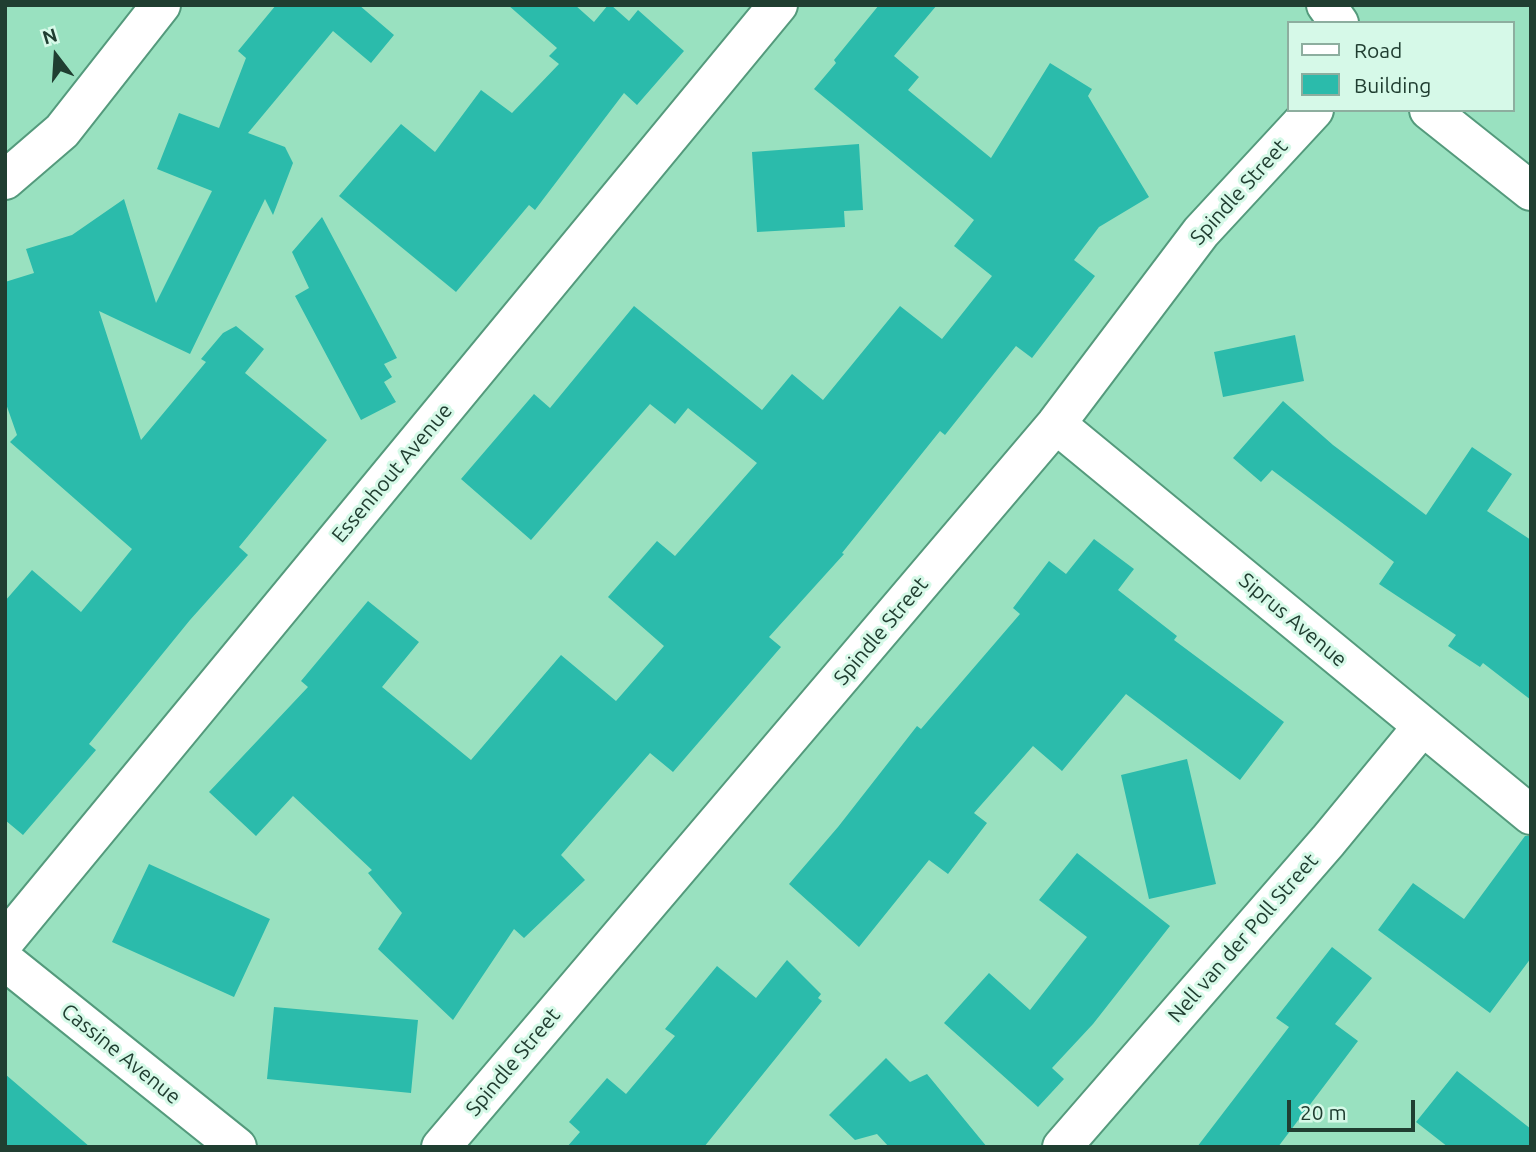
<!DOCTYPE html>
<style>
body{margin:0}
#map{position:relative;width:1536px;height:1152px;overflow:hidden;background:#99e1c0;font-family:Ubuntu,sans-serif}
canvas{display:block}
.frame{position:absolute;inset:0;border:7px solid #203e31;pointer-events:none}
.legend{position:absolute;left:1287px;top:21px;width:228px;height:91px;box-sizing:border-box;background:#d6f9e8;border:2px solid #8dae9f;margin:0;padding:9px 12px;list-style:none;font-size:21px;color:#203e31}
.legend li{display:flex;align-items:center;gap:14px;height:35px}
.legend b{width:35px;border:2px solid #8dae9f}
.north{position:absolute;left:21px;top:21px;width:70px;height:70px;-webkit-text-stroke:5px #d6f9e8;paint-order:stroke;rotate:343deg;font-size:19px;font-weight:700;line-height:28px;text-align:center;color:#203e31}
.north::after{content:'';display:block;margin:auto;width:24px;height:32px;background:#203e31;clip-path:polygon(50% 0,100% 100%,50% 72%,0 100%)}
.scale{position:absolute;left:1287px;top:1100px;width:128px;height:32px;box-sizing:border-box;border:4px solid #203e31;border-top:0;padding-left:9px;font-size:21px;line-height:24px;white-space:nowrap;color:#203e31;-webkit-text-stroke:5px #d6f9e8;paint-order:stroke}
</style>
<div id="map">
<canvas width="1536" height="1152"></canvas>
<div class="frame"></div>
<ul class="legend">
<li><b style="height:9px;background:#fff"></b>Road</li>
<li><b style="height:19px;background:#2bbbab"></b>Building</li>
</ul>
<div class="north">N</div>
<div class="scale">20 m</div>
</div>
<script>
const context = document.querySelector('canvas').getContext('2d');
context.lineJoin = 'round';
function fillPath(path, color) {
  context.fillStyle = color;
  context.fill(path, 'evenodd');
}
function toPath(rows) {
  const path = new Path2D();
  for (const r of rows) {
    path.moveTo(r[0], r[1]);
    for (let i = 2; i < r.length; i += 2) path.lineTo(r[i], r[i + 1]);
  }
  return path;
}
function trace(path, color, width, dash) {
  context.strokeStyle = color;
  context.lineWidth = width;
  context.lineCap = dash ? 'butt' : 'round';
  context.setLineDash(dash || []);
  context.stroke(path);
}
function drawText(font, color, halo, rows, align = 'center') {
  context.font = font + ' Ubuntu,sans-serif';
  context.lineWidth = 6;
  context.setLineDash([]);
  context.textBaseline = 'middle';
  context.strokeStyle = halo;
  context.fillStyle = color;
  for (const [text, x, y, turn = 0] of rows) {
    context.save();
    context.translate(x, y);
    context.rotate((+turn || 0) * Math.PI / 180);
    context.textAlign = isNaN(turn) ? turn : align;
    if (halo) context.strokeText(text, 0, 0);
    context.fillText(text, 0, 0);
    context.restore();
  }
}
fillPath(toPath([
 [276,5,359,5,394,35,371,63,333,31,248,133,285,147,293,163,273,215,265,199,190,354,99,311,141,440,206,362,201,359,223,333,236,326,264,349,245,373,327,440,239,547,248,555,190,620,89,744,96,750,23,835,5,820,5,601,32,570,81,612,132,549,10,442,17,435,5,401,5,282,34,273,26,249,72,235,124,199,156,303,212,191,157,169,179,113,219,128,246,58,238,51],
 [508,5,575,5,594,22,608,5,611,5,629,21,638,10,684,51,637,105,624,93,535,210,529,205,456,292,339,196,401,124,435,152,481,90,512,113,559,64,549,56,557,48],
 [879,5,937,5,894,56,919,77,908,90,991,158,1050,63,1092,89,1088,96,1149,197,1099,227,1074,260,1095,276,1032,358,1016,346,945,435,940,431,842,553,844,554,769,637,781,647,673,772,650,753,561,855,585,880,524,938,514,929,453,1020,378,949,402,913,368,873,372,870,293,796,256,836,209,792,308,687,301,681,368,601,419,642,382,687,471,760,561,655,616,701,664,646,608,597,657,541,675,556,757,463,688,408,675,424,650,404,531,540,461,479,534,394,550,408,634,306,762,410,792,374,823,400,900,306,942,339,992,276,954,246,974,220,814,89,836,63,834,60],
 [859,144,863,210,844,211,845,227,757,232,752,152],
 [322,217,397,358,384,364,392,377,384,382,396,402,361,420,295,296,309,288,292,252],
 [1295,335,1304,381,1223,397,1214,352],
 [1283,401,1333,445,1426,515,1472,447,1512,474,1487,511,1531,540,1531,700,1483,663,1480,667,1448,646,1456,635,1379,584,1394,562,1272,470,1261,482,1233,458],
 [1094,539,1134,569,1118,590,1177,636,1174,640,1284,722,1240,780,1126,694,1062,771,1033,746,974,813,987,823,948,874,929,860,859,947,789,884,838,827,917,726,921,729,1020,614,1013,608,1049,561,1066,574],
 [1187,759,1216,884,1149,899,1121,775],
 [1525,836,1531,836,1531,958,1490,1013,1378,930,1413,883,1464,919],
 [1077,853,1170,926,1093,1024,1052,1068,1064,1079,1038,1107,944,1023,989,973,1030,1010,1087,937,1039,900],
 [149,864,270,919,234,997,112,942],
 [1332,947,1372,978,1335,1024,1358,1041,1278,1147,1197,1147,1289,1027,1276,1018],
 [787,960,821,994,818,998,822,1001,704,1147,567,1147,580,1132,569,1122,607,1078,626,1094,675,1036,665,1029,717,966,756,998],
 [274,1007,418,1020,411,1093,267,1079],
 [886,1058,910,1082,927,1074,987,1147,889,1147,877,1134,855,1140,829,1115],
 [1457,1071,1531,1129,1531,1147,1448,1147,1416,1122],
 [5,1074,90,1147,5,1147]
]), '#2bbbab');
const street = toPath([
 [1326,5,1339,23],
 [1429,110,1531,191],
 [5,180,62,131,161,5],
 [1056,424,1531,815],
 [5,941,778,5],
 [5,961,237,1147],
 [441,1147,1056,424,1201,232,1314,110],
 [1062,1147,1328,841,1422,727]
]);
trace(street, '#549a7c', 42);
trace(street, '#fff', 38);
drawText('21px', '#203e31', '#d6f9e8', [
 ["Spindle Street",1239,192,-48],
 ["Essenhout Avenue",392,473,-50],
 ["Siprus Avenue",1293,620,40],
 ["Spindle Street",881,631,-50],
 ["Nell van der Poll Street",1243,938,-49],
 ["Cassine Avenue",121,1054,39],
 ["Spindle Street",513,1062,-50]
]);
</script>
